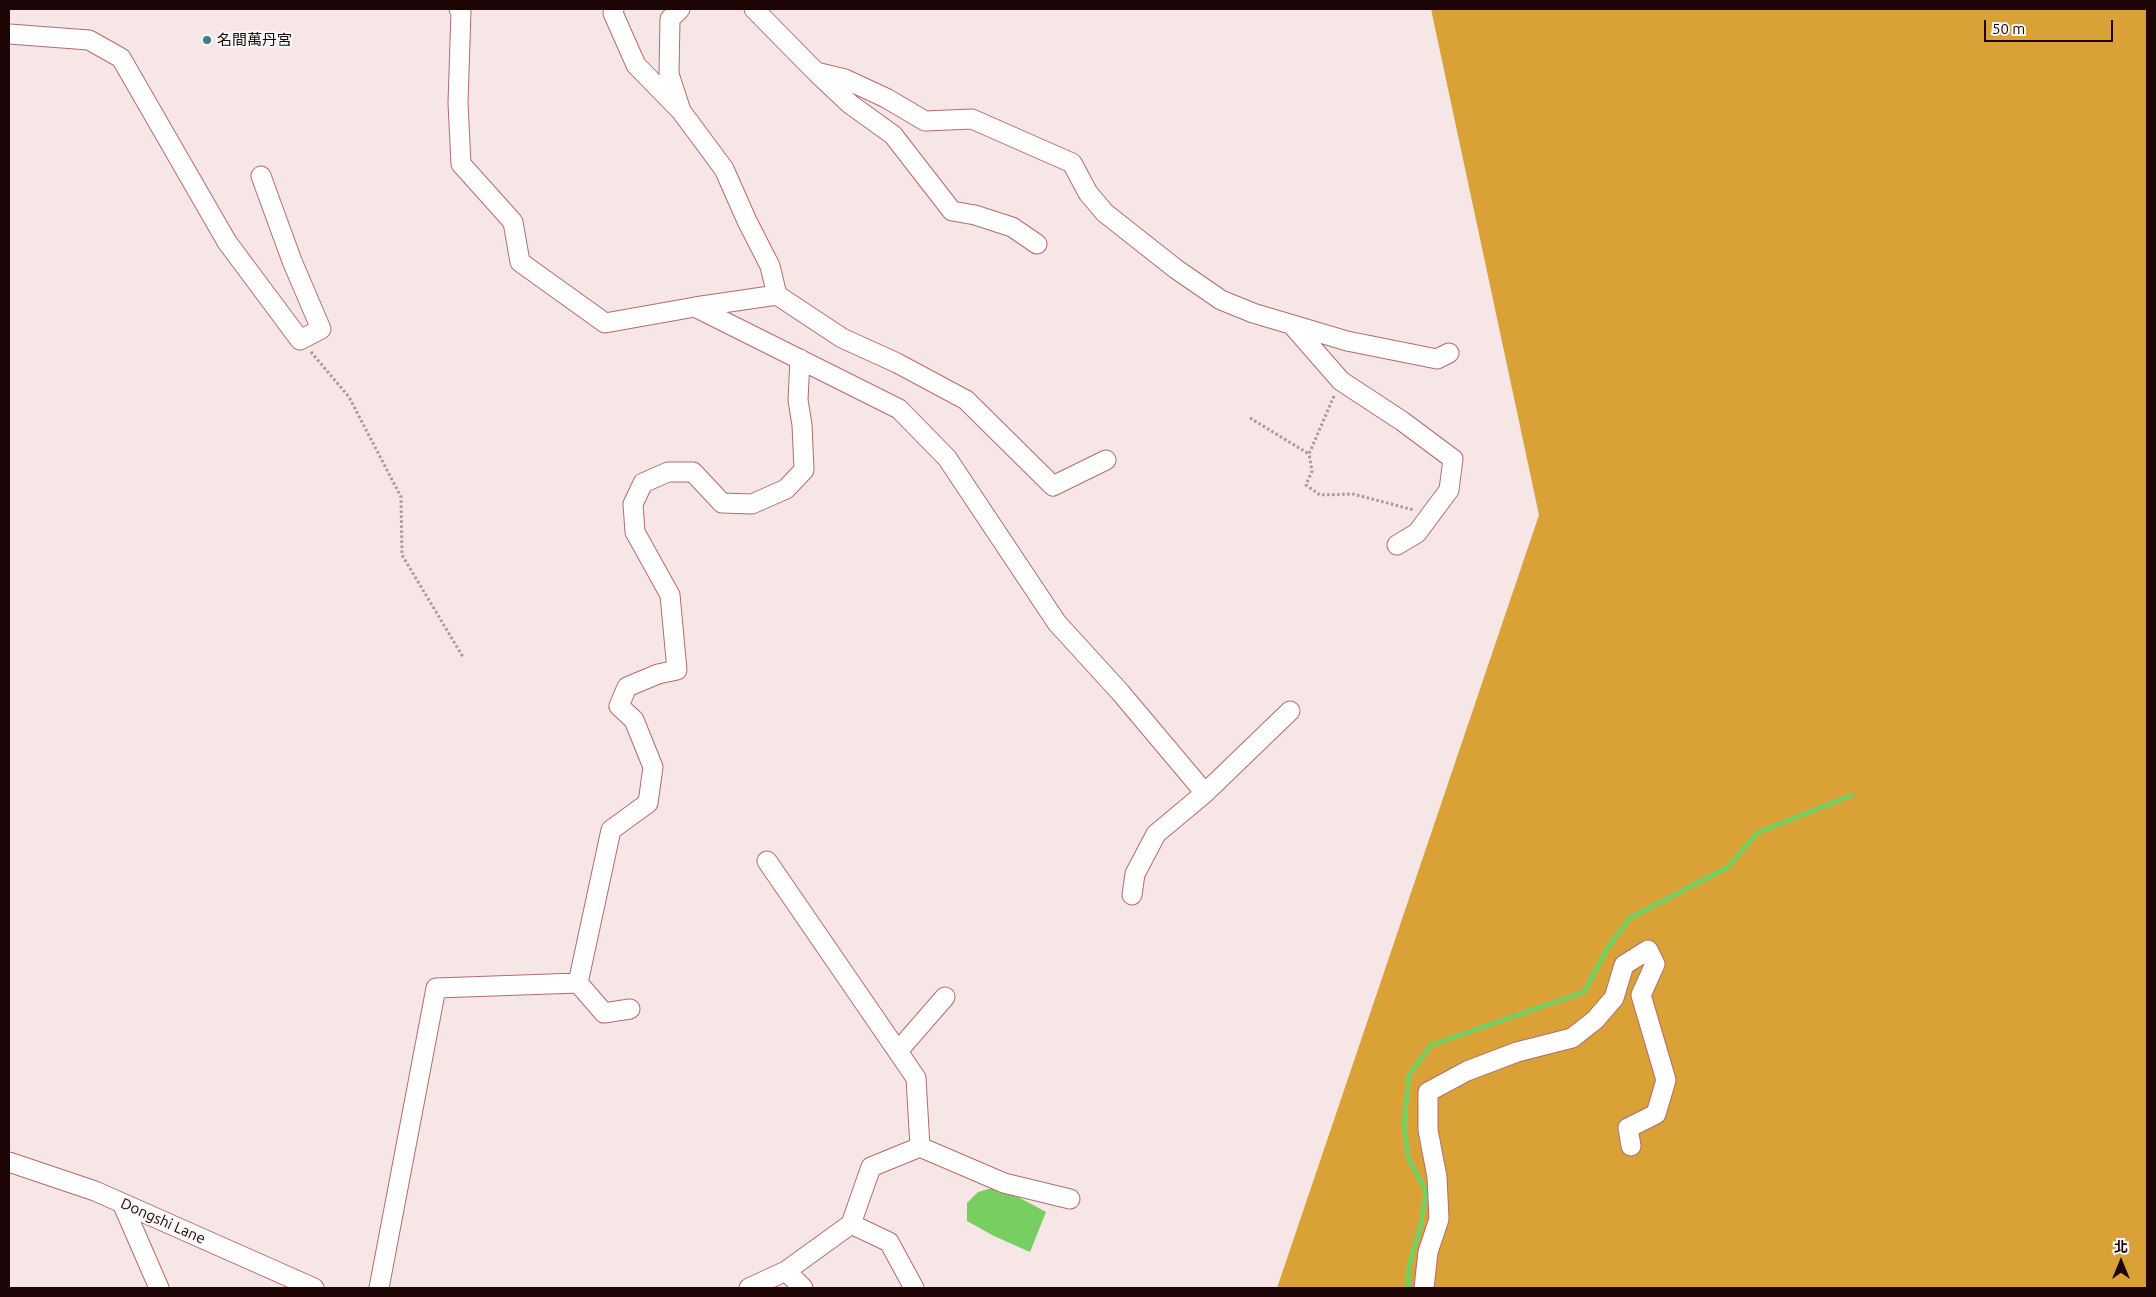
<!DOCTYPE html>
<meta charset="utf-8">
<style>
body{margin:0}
#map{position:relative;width:2156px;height:1297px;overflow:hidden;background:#f7e6e6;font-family:Ubuntu,"Noto Sans TC",sans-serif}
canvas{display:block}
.frame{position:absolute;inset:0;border:10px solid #1d0506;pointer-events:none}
.north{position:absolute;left:2096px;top:1237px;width:50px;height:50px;-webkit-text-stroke:4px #f8f8f8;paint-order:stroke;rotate:0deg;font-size:14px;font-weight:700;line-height:20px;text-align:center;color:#1d0506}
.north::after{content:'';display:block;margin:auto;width:18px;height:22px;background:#1d0506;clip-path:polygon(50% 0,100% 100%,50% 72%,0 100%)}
.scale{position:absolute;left:1984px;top:20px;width:129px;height:22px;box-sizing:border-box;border:2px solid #1d0506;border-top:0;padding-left:6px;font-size:15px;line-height:18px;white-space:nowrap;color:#1d0506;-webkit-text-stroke:4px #f8f8f8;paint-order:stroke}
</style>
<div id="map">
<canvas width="2156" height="1297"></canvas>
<div class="frame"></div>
<div class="north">北</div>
<div class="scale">50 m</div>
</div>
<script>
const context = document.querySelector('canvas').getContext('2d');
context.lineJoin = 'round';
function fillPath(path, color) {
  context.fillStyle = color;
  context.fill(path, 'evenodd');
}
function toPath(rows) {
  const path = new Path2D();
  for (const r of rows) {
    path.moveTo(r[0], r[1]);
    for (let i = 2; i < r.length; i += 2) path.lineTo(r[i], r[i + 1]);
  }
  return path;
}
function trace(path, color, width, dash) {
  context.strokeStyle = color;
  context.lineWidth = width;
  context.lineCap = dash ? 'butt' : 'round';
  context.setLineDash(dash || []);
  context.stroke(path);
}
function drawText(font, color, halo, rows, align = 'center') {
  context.font = font + ' Ubuntu,"Noto Sans TC",sans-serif';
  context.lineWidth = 4;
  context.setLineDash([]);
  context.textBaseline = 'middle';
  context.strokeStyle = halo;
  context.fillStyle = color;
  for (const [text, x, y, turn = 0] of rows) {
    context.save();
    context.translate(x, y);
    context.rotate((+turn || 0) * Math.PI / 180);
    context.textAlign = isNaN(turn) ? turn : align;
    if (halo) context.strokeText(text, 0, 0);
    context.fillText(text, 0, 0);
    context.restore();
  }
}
fillPath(toPath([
 [1431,9,2147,9,2147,1288,1277,1288,1539,515]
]), '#d9a136');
fillPath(toPath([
 [992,1188,1020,1198,1046,1212,1030,1252,994,1236,967,1221,967,1203,978,1192]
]), '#77cf62');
trace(toPath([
 [1408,1288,1409,1266,1421,1224,1426,1191,1408,1158,1404,1123,1409,1075,1431,1045,1584,992,1608,947,1630,918,1728,867,1757,833,1852,795]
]), '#77cf62', 5);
const minor = toPath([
 [459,9,461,11,458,103,461,164,513,222,520,262,605,323,695,307,899,409,947,458,1057,623,1120,692,1205,793],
 [614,9,613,13,636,65,679,109],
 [680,9,670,19,669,74,681,111,724,169,747,221,770,266,777,295],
 [754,9,816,72,845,79,886,98,925,121,972,119,1072,163,1088,193,1105,213,1176,269,1221,300,1253,313,1347,341,1437,359,1449,353],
 [9,34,89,40,121,58,227,242,300,340,321,329,292,261,261,176],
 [817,73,850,104,893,135,952,211,975,215,1012,227,1037,244],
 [695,307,777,295,842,338,897,363,966,400,1053,486,1106,460],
 [1292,325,1341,381,1402,421,1453,459,1449,490,1417,533,1397,545],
 [1132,895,1135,874,1156,834,1205,793,1290,711],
 [578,983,604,1013,630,1009],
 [898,1051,945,997],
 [920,1147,1004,1183,1070,1199],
 [9,1162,95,1191,314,1288],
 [122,1203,159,1288],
 [851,1224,889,1242,914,1288],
 [786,1271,803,1288],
 [379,1288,436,988,578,983,611,830,648,803,653,767,634,720,619,706,627,687,658,674,677,670,670,595,635,532,633,504,643,483,668,472,693,472,722,503,752,504,786,489,804,470,802,425,798,400,800,359],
 [749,1288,786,1271,851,1224,871,1167,920,1147,916,1078,767,861],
 [1424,1288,1428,1252,1439,1219,1437,1177,1428,1130,1428,1092,1467,1071,1517,1052,1572,1038,1595,1020,1614,998,1624,965,1648,950,1655,964,1641,995,1666,1080,1656,1114,1628,1128,1631,1146]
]);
trace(minor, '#b36c6c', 21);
trace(toPath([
 [311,352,349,397,401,497,402,555,463,657],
 [1334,396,1309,454,1312,471,1306,485,1320,495,1353,494,1414,510],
 [1250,418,1309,454]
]), '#ac9899', 3, [2.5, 2.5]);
trace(minor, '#fff', 19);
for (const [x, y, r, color] of [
 [207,40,5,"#398185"]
]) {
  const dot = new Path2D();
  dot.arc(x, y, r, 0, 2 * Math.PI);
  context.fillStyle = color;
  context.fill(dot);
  trace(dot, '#f8f8f8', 2);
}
drawText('15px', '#1d0506', '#f8f8f8', [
 ["名間萬丹宮",217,40]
], 'left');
drawText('15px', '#1d0506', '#f8f8f8', [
 ["Dongshi Lane",163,1221,24]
]);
</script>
